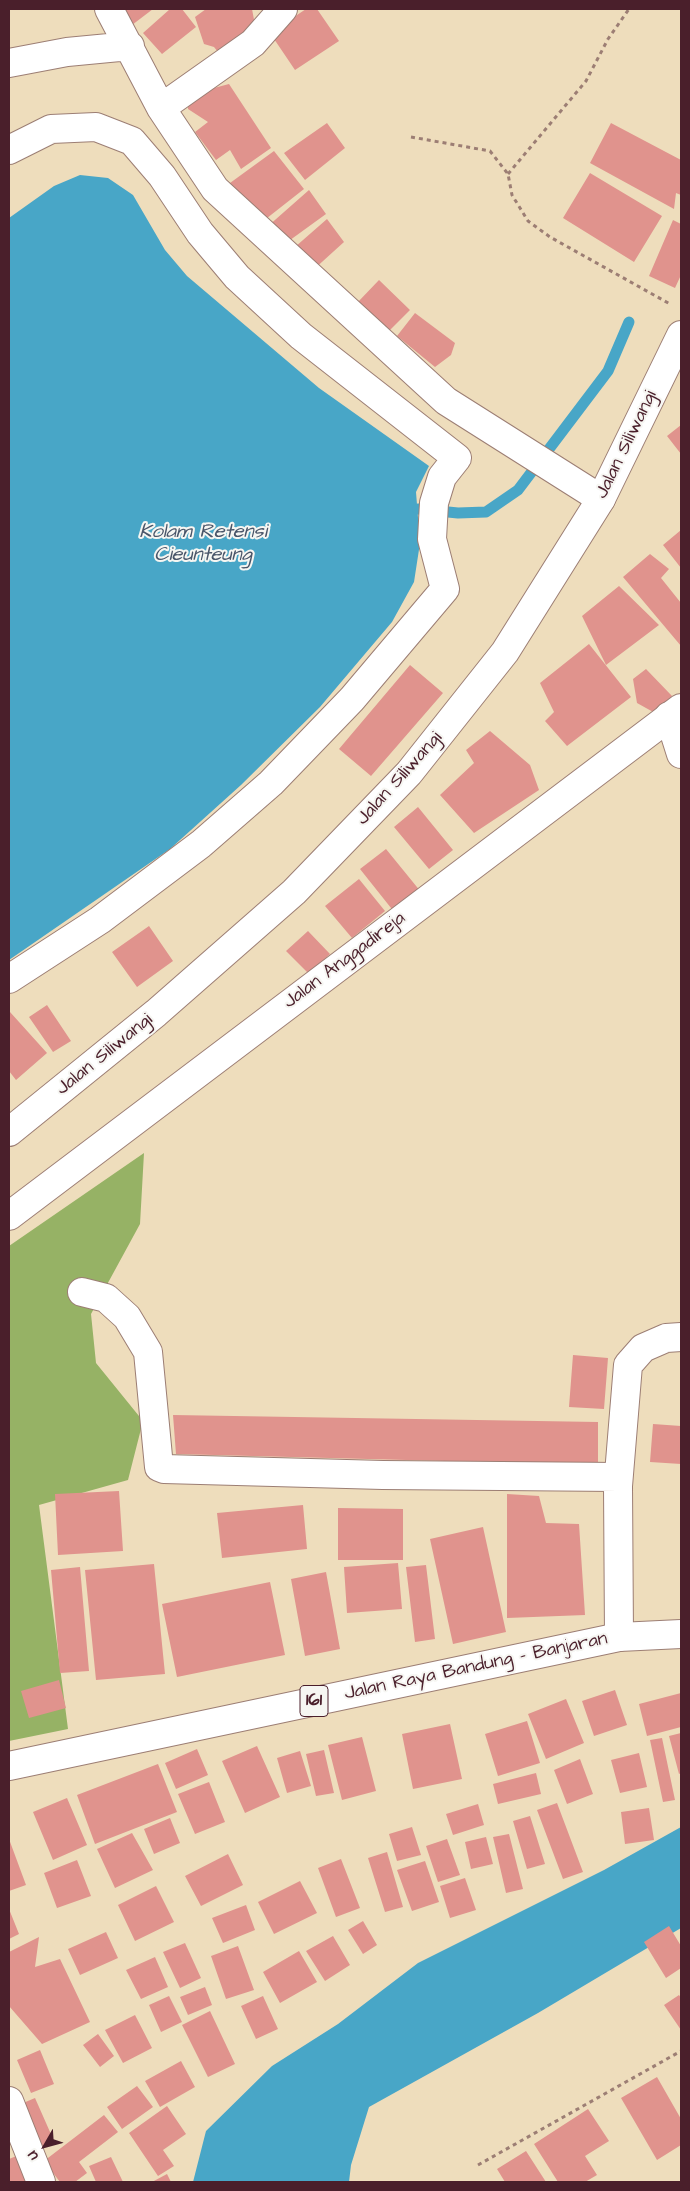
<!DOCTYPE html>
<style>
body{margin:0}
#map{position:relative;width:690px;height:2191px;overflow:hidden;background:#eeddbc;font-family:"Architects Daughter",sans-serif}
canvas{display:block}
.frame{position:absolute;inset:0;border:10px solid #4a1f2b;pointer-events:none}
.north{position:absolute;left:20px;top:2121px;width:50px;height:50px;-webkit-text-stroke:4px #f6f6f2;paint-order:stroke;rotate:232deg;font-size:14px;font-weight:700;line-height:20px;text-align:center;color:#4a1f2b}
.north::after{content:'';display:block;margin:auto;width:18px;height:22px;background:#4a1f2b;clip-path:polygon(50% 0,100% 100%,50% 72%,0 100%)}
</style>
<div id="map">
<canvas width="690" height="2191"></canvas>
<div class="frame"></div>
<div class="north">U</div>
</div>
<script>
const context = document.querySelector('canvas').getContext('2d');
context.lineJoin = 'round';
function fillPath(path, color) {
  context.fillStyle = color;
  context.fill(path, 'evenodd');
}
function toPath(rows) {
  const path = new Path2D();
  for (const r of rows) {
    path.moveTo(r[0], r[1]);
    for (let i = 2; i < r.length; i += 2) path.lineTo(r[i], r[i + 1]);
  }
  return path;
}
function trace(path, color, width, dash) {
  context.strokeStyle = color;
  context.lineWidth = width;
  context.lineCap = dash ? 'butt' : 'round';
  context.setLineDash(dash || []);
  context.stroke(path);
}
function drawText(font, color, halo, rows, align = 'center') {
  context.font = font + ' "Architects Daughter",sans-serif';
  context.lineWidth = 4;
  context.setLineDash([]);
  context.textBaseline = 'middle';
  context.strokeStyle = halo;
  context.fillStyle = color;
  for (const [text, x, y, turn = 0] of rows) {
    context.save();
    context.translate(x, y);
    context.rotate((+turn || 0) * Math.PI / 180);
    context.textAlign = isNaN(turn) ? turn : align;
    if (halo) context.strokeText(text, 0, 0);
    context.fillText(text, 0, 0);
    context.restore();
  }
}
fillPath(toPath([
 [144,1153,140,1224,91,1314,96,1363,143,1421,128,1480,39,1505,68,1729,9,1741,9,1246]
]), '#96b265');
fillPath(toPath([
 [80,175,108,178,133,195,165,250,187,276,319,388,429,466,416,492,420,543,414,582,392,622,320,707,241,785,170,849,9,960,9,218,54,186],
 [681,1827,681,1928,538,2013,369,2107,351,2165,349,2182,193,2182,206,2131,272,2066,338,2024,418,1963,604,1870]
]), '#48a6c7');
trace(toPath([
 [418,509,458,513,486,512,518,490,608,371,629,322]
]), '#48a6c7', 11);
fillPath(toPath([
 [122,9,153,9,132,25],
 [170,9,182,9,196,27,162,54,143,33],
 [206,9,252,9,255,25,234,72,214,47,204,44,195,17],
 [306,9,317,9,339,41,295,70,270,33],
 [229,84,271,148,241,169,230,150,216,160,195,132,208,122,188,109,188,95],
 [327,123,345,148,305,180,284,153],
 [611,123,681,160,681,195,676,193,674,209,590,163],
 [274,151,304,189,262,222,230,183],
 [590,173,662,216,634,262,563,218],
 [309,190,326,214,286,243,267,227],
 [327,219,344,242,312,271,295,247],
 [673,220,681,224,681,275,675,288,649,276],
 [379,280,410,310,390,330,357,303],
 [415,313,455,343,451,355,435,367,397,336],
 [681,425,681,454,667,436],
 [681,530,681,568,663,545],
 [650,554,669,569,661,578,681,603,681,646,623,577],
 [619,586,659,625,606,665,582,616],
 [589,644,631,697,567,746,545,721,554,712,540,683],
 [410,665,443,693,371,776,339,749],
 [646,669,672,696,655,713,637,703,633,679],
 [490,731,530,765,539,790,474,833,440,795,474,763,466,750],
 [418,807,453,850,429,869,394,827],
 [386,849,421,892,395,913,360,869],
 [359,879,385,911,352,938,325,906],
 [149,926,173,961,137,987,112,952],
 [308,931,330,954,309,974,286,951],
 [47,1005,71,1041,53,1052,29,1017],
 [10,1012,47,1053,16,1080,9,1071],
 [573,1355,608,1358,604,1409,569,1407],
 [173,1415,598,1422,598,1465,176,1454],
 [653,1424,681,1426,681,1464,650,1462],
 [119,1491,123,1551,58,1555,55,1494],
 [507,1494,539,1496,546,1523,579,1524,585,1615,507,1618],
 [303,1505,307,1549,222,1558,217,1513],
 [338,1508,403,1509,403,1560,338,1560],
 [483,1527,506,1632,453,1644,430,1539],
 [398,1563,402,1609,347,1613,344,1567],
 [154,1564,165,1674,96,1680,85,1570],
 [426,1565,435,1639,415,1642,406,1567],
 [80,1567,89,1671,60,1673,51,1570],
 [326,1572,340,1649,305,1656,291,1579],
 [270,1582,285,1655,177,1677,162,1604],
 [59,1680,66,1708,29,1718,21,1691],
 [615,1690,627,1725,594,1736,582,1701],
 [681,1693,681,1727,647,1736,639,1704],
 [566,1699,584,1743,546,1759,528,1714],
 [527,1721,540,1763,498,1776,485,1734],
 [450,1724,462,1779,413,1789,402,1734],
 [681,1733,681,1773,679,1774,669,1736],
 [362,1737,376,1791,342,1800,328,1745],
 [662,1738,675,1800,663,1802,650,1740],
 [257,1746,280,1797,245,1813,222,1761],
 [197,1749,208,1775,176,1789,165,1763],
 [324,1750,334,1793,316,1796,306,1754],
 [300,1751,311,1786,287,1793,277,1758],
 [639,1753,647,1787,620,1793,611,1760],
 [580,1759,593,1794,567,1804,554,1770],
 [158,1764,177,1812,95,1844,77,1795],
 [536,1773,541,1794,498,1804,493,1784],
 [209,1782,225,1822,195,1834,178,1794],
 [67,1798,87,1845,53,1860,33,1812],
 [557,1803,583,1872,563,1879,537,1810],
 [478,1804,484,1825,453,1835,446,1814],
 [649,1808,654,1840,625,1844,621,1812],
 [530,1816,545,1864,527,1869,513,1821],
 [170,1818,180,1843,154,1854,144,1829],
 [412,1827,421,1855,397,1861,389,1834],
 [132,1833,153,1870,115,1888,97,1849],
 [509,1834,523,1889,506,1893,493,1837],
 [486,1837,493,1864,471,1869,465,1842],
 [9,1839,26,1885,9,1891],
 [447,1839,460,1875,438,1882,426,1846],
 [387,1852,403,1907,385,1912,368,1858],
 [228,1854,243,1885,201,1906,185,1876],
 [341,1859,360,1908,336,1917,318,1868],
 [77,1860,91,1896,57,1908,44,1873],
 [425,1861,439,1902,412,1911,397,1870],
 [465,1878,476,1910,450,1918,440,1886],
 [300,1881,317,1913,274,1934,258,1902],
 [156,1886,174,1922,135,1941,118,1905],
 [246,1905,255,1930,223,1943,212,1918],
 [9,1909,19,1934,9,1939],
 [363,1921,377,1945,363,1954,348,1930],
 [669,1926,681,1946,681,1968,666,1978,644,1942],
 [106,1932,118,1958,80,1975,68,1949],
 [333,1936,350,1965,325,1981,306,1951],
 [39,1937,35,1967,60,1959,90,2022,42,2044,9,2006,9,1952],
 [185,1943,201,1978,180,1988,163,1952],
 [238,1946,254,1990,226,1999,211,1956],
 [299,1951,317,1982,280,2003,263,1972],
 [155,1957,168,1987,141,1999,126,1970],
 [205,1987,212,2005,188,2015,180,1997],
 [679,1995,681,1998,681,2030,664,2005],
 [169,1996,182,2022,161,2032,149,2005],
 [263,1996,278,2029,256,2039,241,2006],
 [210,2011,235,2064,208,2077,182,2025],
 [135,2015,152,2048,123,2063,105,2030],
 [98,2034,114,2056,100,2067,83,2045],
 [40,2050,54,2084,31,2093,17,2060],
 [181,2061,195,2087,160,2107,145,2081],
 [657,2077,681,2119,681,2145,657,2160,621,2098],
 [137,2086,153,2107,122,2129,107,2107],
 [35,2098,54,2141,35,2150,16,2106],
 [167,2106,186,2134,163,2150,174,2166,158,2176,129,2133],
 [588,2109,609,2141,585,2156,597,2175,585,2182,558,2182,534,2144],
 [104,2115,118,2132,79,2162,87,2173,75,2182,60,2182,44,2161],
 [526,2151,546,2182,505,2182,497,2169],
 [24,2153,35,2182,9,2182,9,2159],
 [111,2157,123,2182,96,2182,89,2166],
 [167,2174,171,2182,152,2182]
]), '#e0938d');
const minor = toPath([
 [109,9,161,108,215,189,446,401,601,499],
 [9,63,67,52,130,46],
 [161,108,253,43,283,9],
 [9,150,51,129,96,127,132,141,162,176,200,233,237,277,301,336,457,458,442,477,434,503,432,539,445,589,352,699,271,783,201,844,100,920,9,979],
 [669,716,681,754],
 [82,1292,106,1298,127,1317,148,1352,159,1467,164,1469,383,1475,618,1477],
 [619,1637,618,1486,628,1365,643,1348,666,1338,681,1337],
 [9,2101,41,2182]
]);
const major = toPath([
 [9,1132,156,1013,294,892,409,773,505,652,601,499,681,335],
 [9,1216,681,708],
 [9,1766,619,1637,681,1634]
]);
trace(minor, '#9c7e74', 30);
trace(major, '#9c7e74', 30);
trace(toPath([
 [411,137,490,151,508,174,512,195,528,221,550,237,670,304],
 [508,174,586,81,608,39,629,9],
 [478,2165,681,2051]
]), '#9c7e74', 3, [4, 4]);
trace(minor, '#fff', 28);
trace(major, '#fff', 28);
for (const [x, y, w] of [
 [314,1701,28]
]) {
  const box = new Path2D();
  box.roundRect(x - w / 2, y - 15.5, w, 31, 4);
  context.fillStyle = '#f6f6f2';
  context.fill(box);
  trace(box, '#4a1f2b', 1);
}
drawText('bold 18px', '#4a1f2b', null, [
 ["161",314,1701]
]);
drawText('19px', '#4a1f2b', '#f6f6f2', [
 ["Jalan Siliwangi",627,445,-64],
 ["Jalan Siliwangi",400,779,-48],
 ["Jalan Anggadireja",345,961,-37],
 ["Jalan Siliwangi",105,1055,-39],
 ["Jalan Raya Bandung - Banjaran",476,1667,-12]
]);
drawText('italic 20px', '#495569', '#f6f6f2', [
 ["Kolam Retensi",203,533],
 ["Cieunteung",203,556]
]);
</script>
